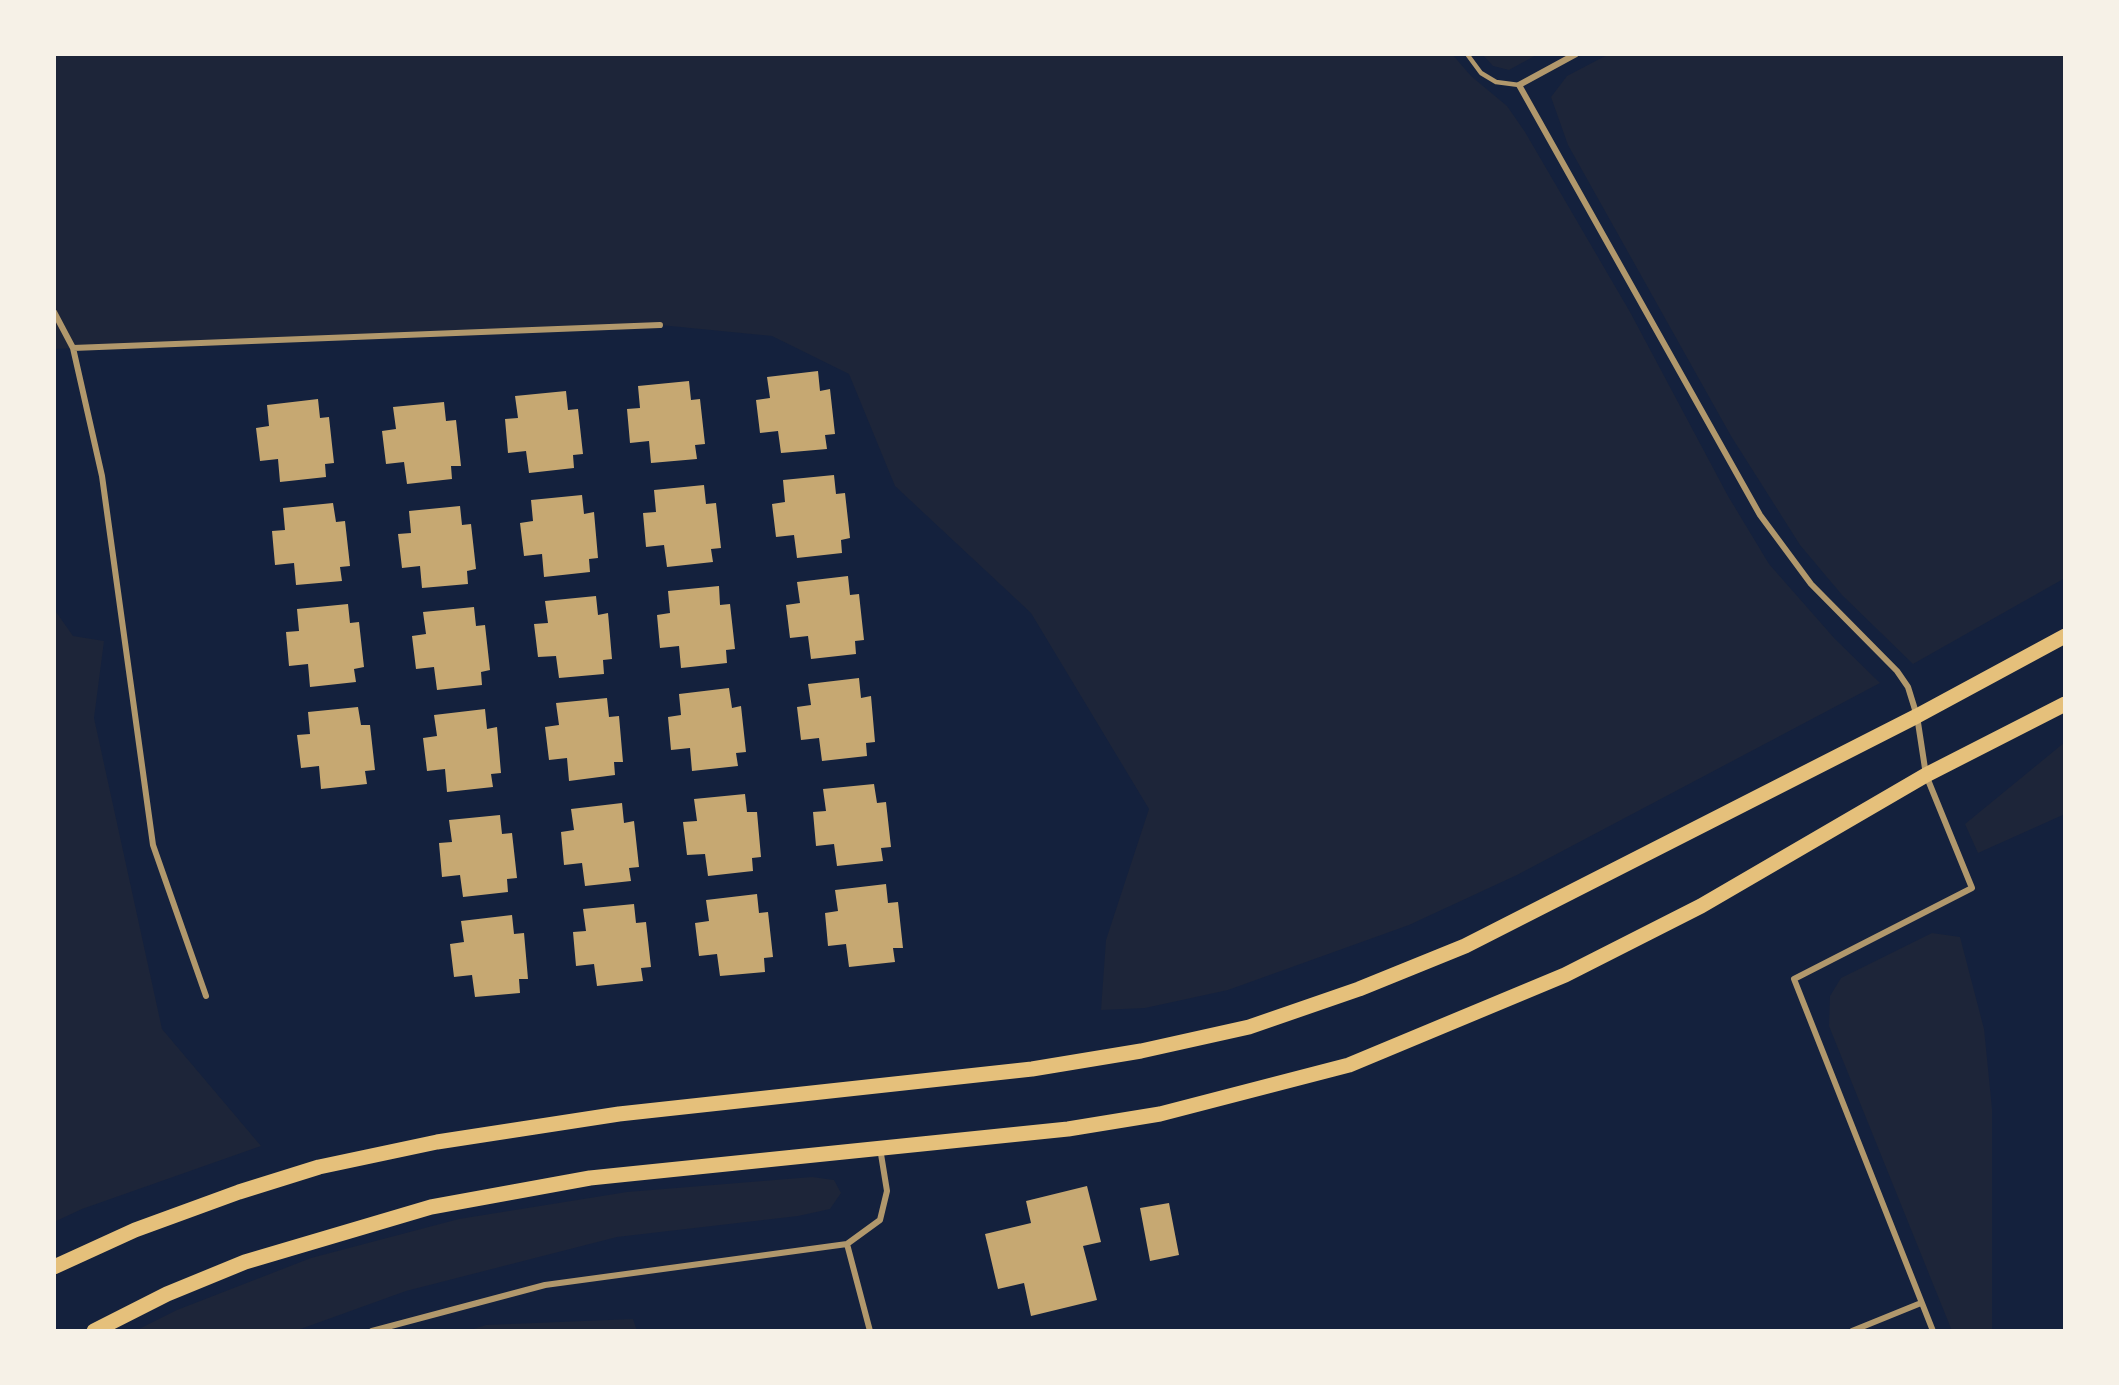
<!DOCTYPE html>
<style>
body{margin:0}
#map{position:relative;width:2119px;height:1385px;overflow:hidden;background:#14213d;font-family:"Public Sans",sans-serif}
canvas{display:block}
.frame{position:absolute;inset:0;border:56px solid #f6f1e7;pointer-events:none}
</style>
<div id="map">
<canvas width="2119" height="1385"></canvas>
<div class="frame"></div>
</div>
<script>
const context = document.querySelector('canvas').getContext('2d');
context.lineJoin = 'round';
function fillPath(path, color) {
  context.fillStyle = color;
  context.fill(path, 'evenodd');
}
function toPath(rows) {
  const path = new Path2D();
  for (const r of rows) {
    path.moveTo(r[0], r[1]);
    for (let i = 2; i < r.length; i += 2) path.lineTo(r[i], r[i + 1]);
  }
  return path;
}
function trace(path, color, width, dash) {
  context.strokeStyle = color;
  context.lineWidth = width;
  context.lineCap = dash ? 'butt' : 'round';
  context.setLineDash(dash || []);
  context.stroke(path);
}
fillPath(toPath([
 [54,54,1452,54,1471,76,1507,106,1525,132,1630,312,1728,496,1769,564,1835,639,1880,683,1517,875,1409,925,1228,990,1145,1008,1101,1010,1106,940,1149,809,1031,613,895,486,849,374,772,336,660,325,54,349],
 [1482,54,1538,54,1509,70,1493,66],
 [1609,54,2065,54,2065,578,1913,664,1842,595,1800,545,1731,436,1568,145,1551,97,1567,76],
 [54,609,73,636,104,641,94,718,162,1029,261,1146,82,1209,54,1222],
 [2065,742,2065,814,1978,853,1965,824],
 [1932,933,1960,937,1984,1029,1992,1109,1992,1331,1952,1331,1829,1026,1830,996,1841,978],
 [812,1177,834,1180,841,1193,830,1209,798,1216,617,1237,406,1291,295,1331,135,1331,177,1310,311,1258,459,1219,627,1192],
 [633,1319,637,1331,467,1331,486,1325]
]), '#1d2539');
fillPath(toPath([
 [818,371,820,391,830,389,835,434,825,435,827,449,781,453,778,431,760,433,756,400,770,398,767,377],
 [689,381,691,400,700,399,705,444,695,445,697,459,651,463,649,441,630,443,627,409,640,408,638,386],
 [566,391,568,410,578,409,583,454,573,455,574,468,529,473,526,451,508,453,505,419,518,418,515,396],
 [318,399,320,418,329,417,334,463,325,464,326,477,280,482,278,459,260,461,256,428,269,426,267,405],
 [444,402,446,421,456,420,461,466,451,466,452,479,407,484,404,462,386,464,382,431,396,429,393,407],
 [834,475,836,494,845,493,850,538,841,540,842,553,797,558,794,535,776,537,772,504,785,502,783,480],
 [704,485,706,504,716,503,721,548,711,549,713,562,667,567,664,545,646,547,643,513,656,512,654,490],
 [582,495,584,514,594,512,598,558,589,559,590,572,544,577,542,554,524,556,520,523,533,521,531,500],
 [333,503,336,522,345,521,350,566,340,567,342,581,296,585,294,563,275,565,272,531,285,530,283,508],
 [460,506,462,525,471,524,476,569,467,571,468,584,422,588,420,566,402,568,398,534,411,533,409,511],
 [848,576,850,595,859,594,864,640,855,641,856,654,811,659,808,636,790,638,786,605,800,603,797,582],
 [719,586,720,605,730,604,735,649,726,650,727,663,681,668,679,646,660,648,657,615,670,613,668,591],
 [596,596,598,615,608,613,612,659,603,660,604,674,559,678,556,656,538,657,534,624,548,623,545,601],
 [348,604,350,623,359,622,364,667,354,669,356,682,310,687,308,664,289,666,286,632,299,631,297,609],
 [474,607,476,626,485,625,490,670,481,672,482,685,437,690,434,667,416,669,412,636,426,634,423,612],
 [859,678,861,698,871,696,875,742,866,743,867,756,822,761,819,738,801,740,797,707,811,705,808,684],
 [729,688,732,708,741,706,746,752,736,753,738,766,692,771,690,748,671,750,668,717,681,715,679,694],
 [607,698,609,717,619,716,623,762,614,762,615,775,569,781,567,758,549,760,545,727,559,725,556,703],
 [358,707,361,725,370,725,375,770,365,771,367,784,321,789,319,766,301,768,297,735,310,734,308,712],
 [485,709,487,729,497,727,501,773,491,774,493,787,447,792,445,769,427,771,423,738,437,736,434,715],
 [874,784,877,803,886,802,891,847,881,848,883,861,837,866,834,844,816,846,813,812,826,811,823,789],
 [745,794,747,812,757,812,761,857,752,858,753,871,708,876,705,854,687,855,683,822,697,821,694,799],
 [622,803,624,823,634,821,639,867,629,868,631,881,585,886,582,863,564,865,561,832,574,830,571,809],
 [500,815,502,834,512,833,517,878,507,879,508,892,463,897,460,875,442,877,439,843,452,842,449,820],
 [886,884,888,903,898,902,903,948,893,948,895,962,849,967,846,944,828,946,825,913,838,911,835,890],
 [757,894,759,913,768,912,773,957,764,958,765,972,720,976,717,954,699,956,695,923,709,921,706,900],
 [634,904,636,923,646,922,651,967,641,968,643,981,597,986,594,964,576,966,573,932,586,931,583,909],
 [512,915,514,934,524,933,528,979,519,979,520,993,475,997,472,975,454,977,450,944,464,942,461,921],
 [1087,1186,1101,1242,1083,1246,1097,1300,1031,1316,1024,1283,998,1289,985,1234,1031,1223,1026,1201],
 [1169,1203,1179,1255,1150,1261,1140,1208]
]), '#c6a872');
trace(toPath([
 [1467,54,1481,73,1496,82,1519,85]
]), '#b1986c', 4.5);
trace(toPath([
 [1576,54,1519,85,1760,515,1811,584,1897,671,1908,687,1917,716,1926,775,1972,888,1794,979,1933,1331],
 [54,312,73,348,102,476,153,845,206,996],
 [73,348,660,325],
 [847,1244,870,1331],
 [372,1331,545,1285,847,1244,880,1220,887,1191,880,1148],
 [1852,1331,1921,1303]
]), '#b1986c', 6);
trace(toPath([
 [54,1267,135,1230,239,1192,319,1167,437,1142,619,1114,1032,1069,1141,1051,1249,1027,1359,989,1465,946,1917,716,2065,636],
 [94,1331,167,1294,245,1262,431,1207,590,1178,1068,1129,1160,1114,1349,1065,1565,975,1701,906,1926,775,2065,704]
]), '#e5c07b', 15);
</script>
